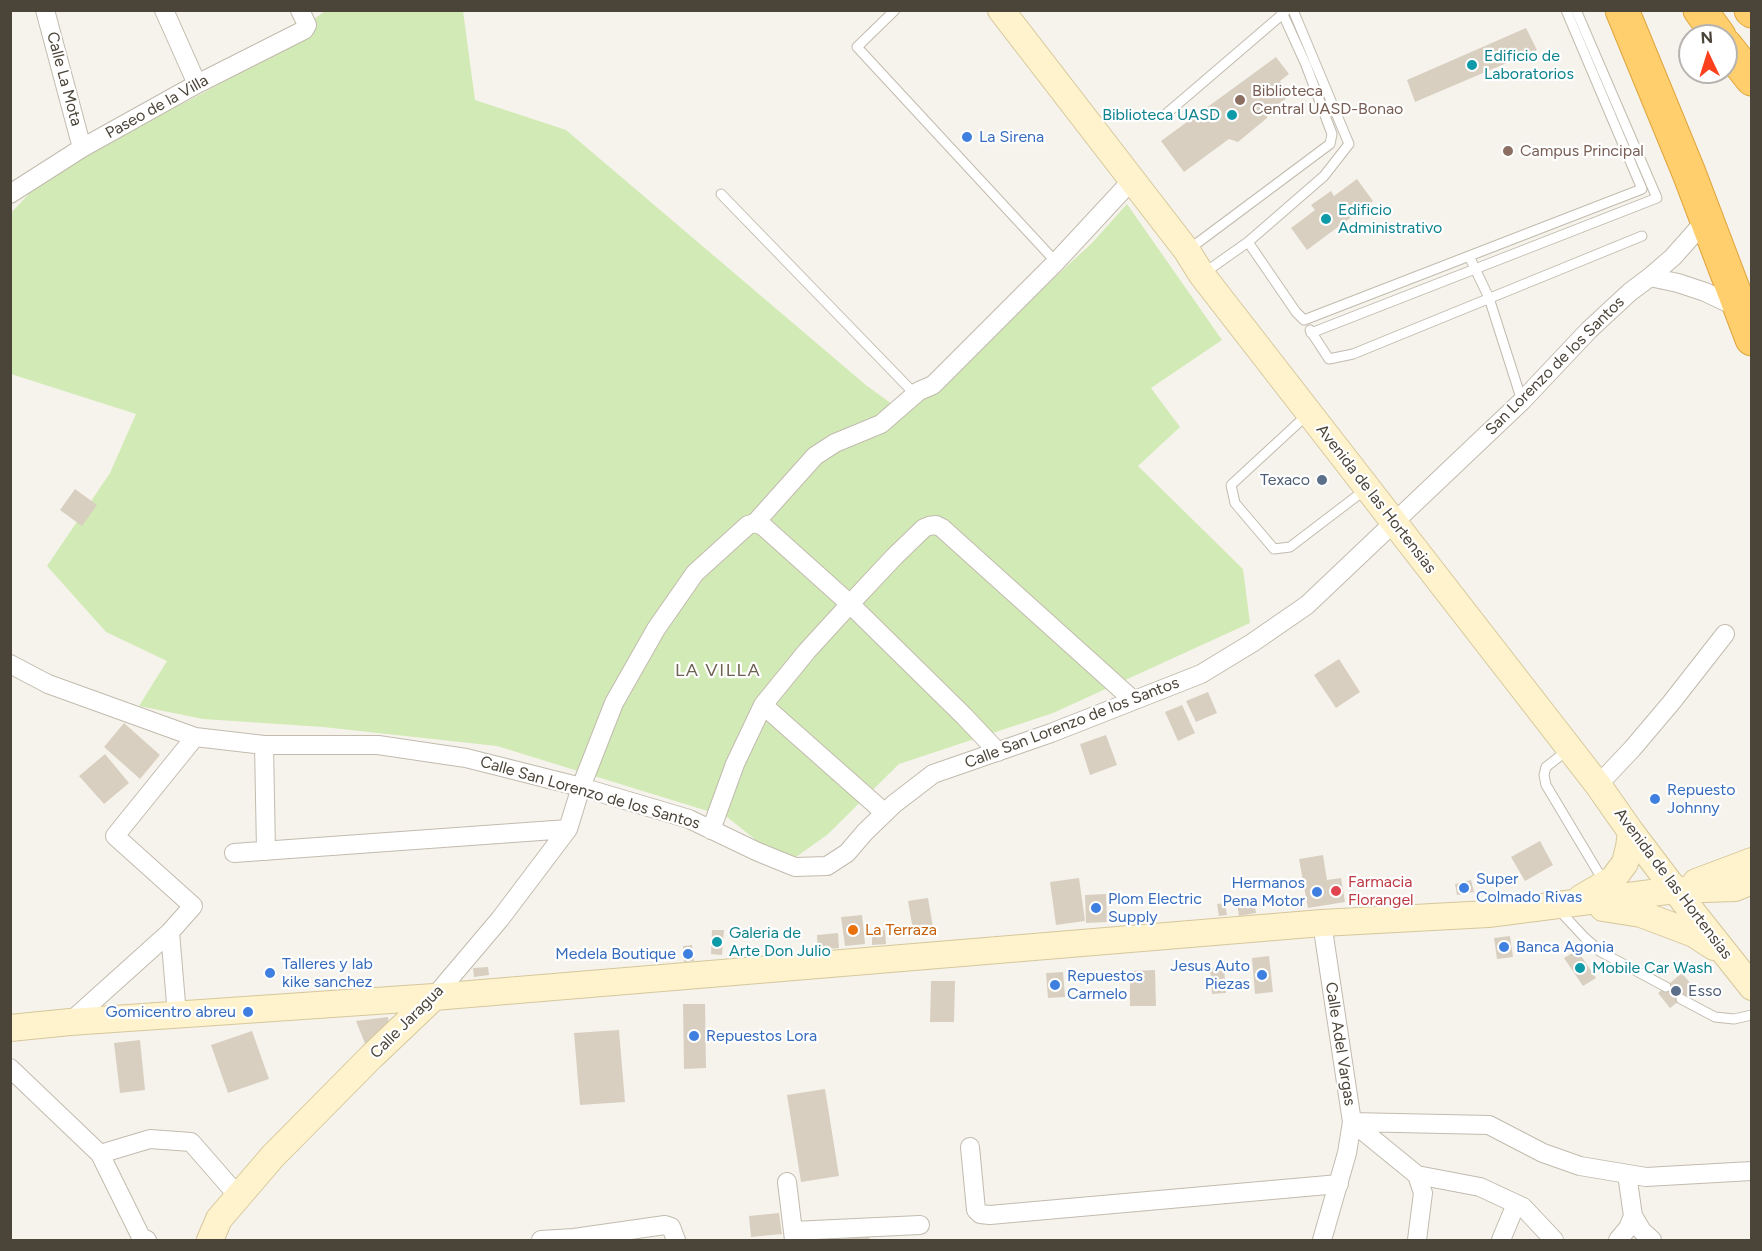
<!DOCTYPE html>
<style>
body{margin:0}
#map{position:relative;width:1762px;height:1251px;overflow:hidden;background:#f6f3ec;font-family:Figtree,sans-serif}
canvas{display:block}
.frame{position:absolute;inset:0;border:12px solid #4b4439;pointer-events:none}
.north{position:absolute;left:1678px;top:24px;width:60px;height:60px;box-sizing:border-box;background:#fff;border:2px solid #b7b4b0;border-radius:50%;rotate:356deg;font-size:16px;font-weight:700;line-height:24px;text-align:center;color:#4b4439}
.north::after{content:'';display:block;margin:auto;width:21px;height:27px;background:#fc3f1d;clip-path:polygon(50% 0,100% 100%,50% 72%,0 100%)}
</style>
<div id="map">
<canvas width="1762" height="1251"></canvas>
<div class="frame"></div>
<div class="north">N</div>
</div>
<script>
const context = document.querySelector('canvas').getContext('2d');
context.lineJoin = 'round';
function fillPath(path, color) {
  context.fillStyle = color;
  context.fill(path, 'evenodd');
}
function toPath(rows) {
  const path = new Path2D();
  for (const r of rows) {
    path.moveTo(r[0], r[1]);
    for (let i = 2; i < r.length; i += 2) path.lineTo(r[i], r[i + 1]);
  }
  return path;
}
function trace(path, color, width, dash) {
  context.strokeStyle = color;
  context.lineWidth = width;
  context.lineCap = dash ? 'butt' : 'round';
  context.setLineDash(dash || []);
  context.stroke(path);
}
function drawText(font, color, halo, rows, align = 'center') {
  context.font = font + ' Figtree,sans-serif';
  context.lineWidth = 4.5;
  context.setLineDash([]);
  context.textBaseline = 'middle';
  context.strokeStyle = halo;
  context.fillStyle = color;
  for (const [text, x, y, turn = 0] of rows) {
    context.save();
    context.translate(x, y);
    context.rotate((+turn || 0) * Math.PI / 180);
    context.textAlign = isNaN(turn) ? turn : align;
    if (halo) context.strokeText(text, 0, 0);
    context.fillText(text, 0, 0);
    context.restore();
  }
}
fillPath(toPath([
 [325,11,463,11,475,100,566,130,867,386,906,414,1092,243,1127,204,1222,340,1151,388,1180,427,1138,466,1243,569,1250,623,1053,713,899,764,827,835,786,864,727,817,497,746,323,727,203,719,139,706,167,661,106,632,47,566,110,473,136,414,11,374,10,214,57,164,188,101,243,71]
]), '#d2eab5');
fillPath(toPath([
 [1526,28,1537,50,1415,102,1407,80],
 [1276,57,1289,74,1280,81,1291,95,1267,112,1267,118,1238,142,1229,139,1184,172,1161,141],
 [1357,179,1373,201,1307,250,1291,228,1315,210,1311,205,1331,191,1334,196],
 [75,489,97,505,82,526,60,510],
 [1339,659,1360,692,1336,708,1314,675],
 [1208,692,1217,713,1196,722,1186,701],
 [1182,705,1195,733,1178,741,1165,712],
 [124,723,160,755,140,779,104,747],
 [1106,735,1117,765,1090,775,1080,744],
 [105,754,129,783,104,804,79,776],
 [1540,841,1553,865,1525,881,1511,857],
 [1323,855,1327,880,1341,878,1345,902,1308,908,1299,859],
 [1079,878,1085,921,1056,925,1050,882],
 [1471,880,1474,892,1457,895,1455,884],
 [1106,894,1107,922,1086,923,1085,895],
 [928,898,933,927,913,930,908,901],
 [1254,900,1256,913,1239,916,1237,902],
 [1225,903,1227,915,1219,916,1217,904],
 [862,915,865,944,845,946,841,917],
 [712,930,724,930,722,955,711,954],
 [872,930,885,930,886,944,872,945],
 [838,933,839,948,818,950,817,935],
 [1510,936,1513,957,1497,959,1494,938],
 [692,945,694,961,684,962,683,946],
 [1577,950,1596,978,1583,986,1564,958],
 [1269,956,1273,992,1255,994,1252,958],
 [488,967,489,975,474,977,473,968],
 [1224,967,1226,993,1212,994,1210,968],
 [1155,970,1156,1006,1130,1006,1130,971],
 [1063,972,1065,997,1048,998,1046,973],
 [1682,973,1695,989,1670,1008,1658,993],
 [931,981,955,981,954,1022,930,1022],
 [683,1004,705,1004,706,1068,684,1069],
 [388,1017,389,1026,366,1046,356,1021],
 [619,1030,625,1102,580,1105,574,1033],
 [252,1031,269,1079,228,1093,211,1045],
 [140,1040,145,1090,120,1093,114,1043],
 [825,1089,839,1176,801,1182,787,1095],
 [779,1213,782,1234,751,1237,749,1216],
 [869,1236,870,1240,843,1240,842,1239]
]), '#d8cfc1');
const lane = toPath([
 [895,10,857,47,1056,262],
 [1166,114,1285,12],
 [721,194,909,388,919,391],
 [1248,242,1296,312,1304,320,1642,189,1566,10],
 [1188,250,1330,144,1332,134,1306,65,1281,10],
 [1469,256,1489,298,1522,401],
 [1204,273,1248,242,1324,176,1349,144,1293,10],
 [1310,330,1329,359,1353,354,1642,236],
 [1311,333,1657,198,1576,10],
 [1308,414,1231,485,1235,503,1274,549,1290,547,1366,489],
 [1569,749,1546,767,1544,775,1546,785,1604,882],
 [1558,909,1585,938,1601,952,1666,987],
 [1681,999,1715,1017,1734,1019,1752,1015]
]);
const street = toPath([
 [45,10,82,148],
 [164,10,197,84],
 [10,194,82,148,197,84,304,30,307,25,300,10],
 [1650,277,1678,283,1705,292,1739,308],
 [755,523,815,456,835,443,881,424,919,391,933,385,1056,262,1133,179],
 [10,664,48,684,195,737,264,745,378,745,466,758,581,787,689,819,758,852,795,867,827,866,847,853,865,832,894,804,933,774,1051,733,1201,674,1252,643,1307,605,1522,401,1589,330,1630,292,1650,277,1673,257,1705,221],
 [763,705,885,813],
 [264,745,266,851],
 [1598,785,1632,749,1671,703,1725,634],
 [711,830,735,764,763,705,807,651,850,604,894,557,924,528,929,526,936,525,942,528,1133,700],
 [234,853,568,829],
 [1322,923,1352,1122,1417,1175,1423,1193,1417,1240],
 [170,932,177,1015],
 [434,997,500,919,568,829,581,787,614,703,656,629,695,573,748,525,755,523,763,526,850,604,964,716,998,752],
 [70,1022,170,932,193,906,115,836,195,737],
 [10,1068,100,1154,141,1237,147,1240],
 [970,1147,976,1210,980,1214,990,1215,1339,1184],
 [100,1154,150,1139,191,1142,239,1197],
 [1417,1175,1480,1187,1523,1207,1554,1240],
 [787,1182,794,1240],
 [1633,1216,1642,1231,1652,1240],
 [793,1231,920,1225],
 [541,1240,574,1238,665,1225,671,1227,676,1240],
 [1322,1240,1347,1153,1352,1122,1489,1125,1543,1153,1580,1166,1646,1177,1752,1171],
 [1501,1240,1516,1204],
 [1618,1240,1628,1228,1633,1216,1627,1174]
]);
const secondary = toPath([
 [1001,10,1187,251,1202,275,1598,785,1631,832,1675,890,1752,987],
 [1696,882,1752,861],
 [1581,898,1613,879,1625,863,1629,847,1631,832],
 [1603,908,1641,914,1694,934,1714,947],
 [10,1028,70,1022,434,997,1322,923,1488,914,1675,890,1735,888,1752,881],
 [210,1240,219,1219,273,1156,372,1056,434,997]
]);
const highway = toPath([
 [1622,10,1689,173,1752,339],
 [1700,10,1719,36],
 [1751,10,1752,11],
 [1726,46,1752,79]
]);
trace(lane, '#c2bbae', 11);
trace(street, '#c2bbae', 20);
trace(secondary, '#d6c79b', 28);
trace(highway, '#e0a43c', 35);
trace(lane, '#fff', 9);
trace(street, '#fff', 18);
trace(secondary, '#fff3cd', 26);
trace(highway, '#ffcf6e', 33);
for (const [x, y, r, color] of [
 [1472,65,6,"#0f9aa8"],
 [1240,100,6,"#8d6e63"],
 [1232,115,6,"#0f9aa8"],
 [967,137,6,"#3f7fe0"],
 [1508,151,6,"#8d6e63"],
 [1326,219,6,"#0f9aa8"],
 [1322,480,6,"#5c6f8a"],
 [1655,799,6,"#3f7fe0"],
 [1464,888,6,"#3f7fe0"],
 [1336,891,6,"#e0444e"],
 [1317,892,6,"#3f7fe0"],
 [1096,908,6,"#3f7fe0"],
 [853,930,6,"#e8710a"],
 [717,942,6,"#0f9aa8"],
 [1504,947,6,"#3f7fe0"],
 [688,954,6,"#3f7fe0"],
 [1580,968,6,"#0f9aa8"],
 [270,973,6,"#3f7fe0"],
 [1262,975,6,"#3f7fe0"],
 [1055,985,6,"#3f7fe0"],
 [1676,991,6,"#5c6f8a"],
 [248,1012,6,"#3f7fe0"],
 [694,1036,6,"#3f7fe0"]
]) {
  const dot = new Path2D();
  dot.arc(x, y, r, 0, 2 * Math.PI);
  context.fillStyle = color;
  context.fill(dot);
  trace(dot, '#fff', 2);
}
drawText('16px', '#0d838f', '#fff', [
 ["Edificio de",1484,56],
 ["Laboratorios",1484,74],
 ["Biblioteca UASD",1220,115,"right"],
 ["Edificio",1338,210],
 ["Administrativo",1338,228],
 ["Galeria de",729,933],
 ["Arte Don Julio",729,951],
 ["Mobile Car Wash",1592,968]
], 'left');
drawText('16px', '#4b4439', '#fff', [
 ["Calle La Mota",64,79,75],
 ["Paseo de la Villa",157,107,-29],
 ["San Lorenzo de los Santos",1555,366,-45],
 ["Avenida de las Hortensias",1376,499,52],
 ["Calle San Lorenzo de los Santos",1072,723,-21],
 ["Calle San Lorenzo de los Santos",590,793,16],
 ["Avenida de las Hortensias",1673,884,53],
 ["Calle Jaragua",407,1022,-45],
 ["Calle Adel Vargas",1340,1044,81]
]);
drawText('16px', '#785e54', '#fff', [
 ["Biblioteca",1252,91],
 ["Central UASD-Bonao",1252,109],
 ["Campus Principal",1520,151]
], 'left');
drawText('16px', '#366cbe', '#fff', [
 ["La Sirena",979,137],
 ["Repuesto",1667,790],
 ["Johnny",1667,808],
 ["Super",1476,879],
 ["Colmado Rivas",1476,897],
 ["Hermanos",1305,883,"right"],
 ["Pena Motor",1305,901,"right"],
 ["Plom Electric",1108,899],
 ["Supply",1108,917],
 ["Banca Agonia",1516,947],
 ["Medela Boutique",676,954,"right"],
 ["Talleres y lab",282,964],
 ["kike sanchez",282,982],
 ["Jesus Auto",1250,966,"right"],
 ["Piezas",1250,984,"right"],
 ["Repuestos",1067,976],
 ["Carmelo",1067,994],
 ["Gomicentro abreu",236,1012,"right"],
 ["Repuestos Lora",706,1036]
], 'left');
drawText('16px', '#4e5e75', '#fff', [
 ["Texaco",1310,480],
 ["Esso",1688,991,"left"]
], 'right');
drawText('16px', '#be3a42', '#fff', [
 ["Farmacia",1348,882],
 ["Florangel",1348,900]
], 'left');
drawText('16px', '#c56008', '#fff', [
 ["La Terraza",865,930]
], 'left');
context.letterSpacing = '1.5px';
drawText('18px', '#6e6250', '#fff', [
 ["LA VILLA",718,671]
]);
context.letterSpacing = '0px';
</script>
